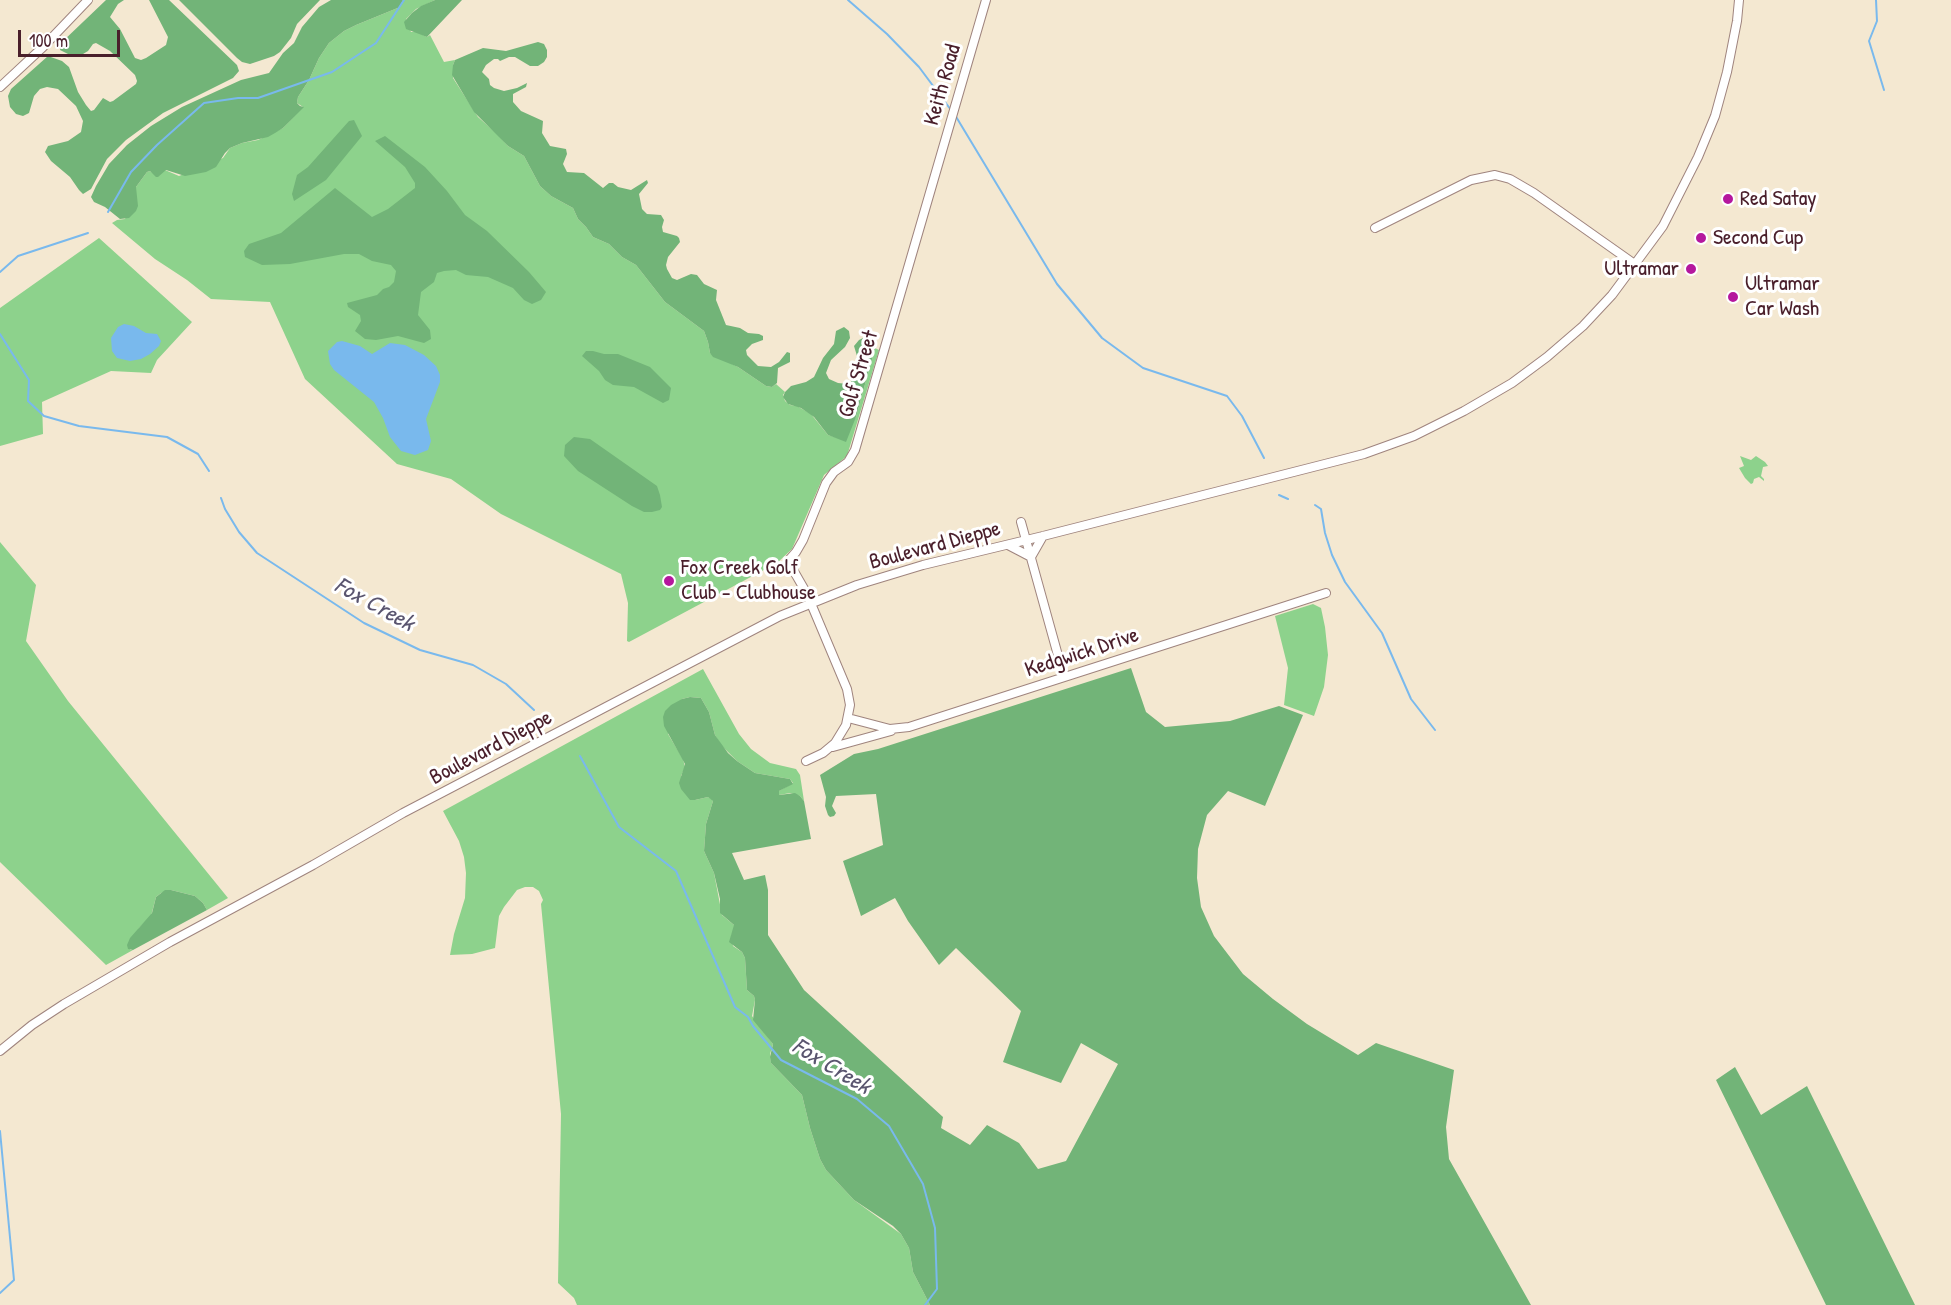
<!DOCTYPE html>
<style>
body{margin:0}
#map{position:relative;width:1951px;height:1305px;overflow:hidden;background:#f4e8d1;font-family:"Patrick Hand",sans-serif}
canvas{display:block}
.scale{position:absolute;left:18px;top:30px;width:102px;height:27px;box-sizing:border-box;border:3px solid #4a1f2b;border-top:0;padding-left:8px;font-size:18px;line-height:21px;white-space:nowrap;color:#4a1f2b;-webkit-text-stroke:4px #fff;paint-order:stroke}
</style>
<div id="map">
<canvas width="1951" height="1305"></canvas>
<div class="scale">100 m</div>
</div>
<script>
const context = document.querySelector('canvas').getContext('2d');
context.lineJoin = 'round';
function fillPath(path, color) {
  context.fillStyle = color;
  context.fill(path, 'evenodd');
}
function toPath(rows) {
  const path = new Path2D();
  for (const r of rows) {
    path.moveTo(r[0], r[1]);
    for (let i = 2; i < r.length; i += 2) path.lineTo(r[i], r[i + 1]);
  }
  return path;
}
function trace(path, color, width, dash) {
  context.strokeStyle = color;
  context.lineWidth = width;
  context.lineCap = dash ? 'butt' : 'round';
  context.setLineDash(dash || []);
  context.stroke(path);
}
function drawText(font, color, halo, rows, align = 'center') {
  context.font = font + ' "Patrick Hand",sans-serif';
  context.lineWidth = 6;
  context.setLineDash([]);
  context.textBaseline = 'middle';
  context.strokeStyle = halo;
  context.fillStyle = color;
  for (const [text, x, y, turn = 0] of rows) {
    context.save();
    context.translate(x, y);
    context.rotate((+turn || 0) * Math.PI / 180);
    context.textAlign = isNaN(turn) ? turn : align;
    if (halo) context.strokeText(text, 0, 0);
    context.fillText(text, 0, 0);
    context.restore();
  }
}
fillPath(toPath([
 [403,0,435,0,416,9,406,19,411,32,417,32,427,37,430,35,444,62,455,60,453,65,453,78,478,117,497,134,508,146,524,156,540,186,551,196,573,208,578,219,586,227,593,237,609,244,622,257,636,265,665,302,704,331,708,342,710,353,738,367,766,386,772,387,776,384,785,392,783,395,785,401,790,405,797,406,811,414,828,435,841,439,856,417,875,348,879,350,847,456,824,475,792,549,777,563,629,642,627,641,628,603,621,574,501,514,451,479,397,464,305,379,270,302,211,299,187,280,155,259,112,223,117,220,125,219,136,196,136,187,147,172,150,171,154,174,165,170,179,176,223,158,230,148,242,143,258,140,283,128,303,107,297,103,298,97,309,80,319,58,329,43,344,31,356,25,400,7],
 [99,238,192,322,157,360,151,373,111,371,42,402,43,434,0,446,0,308],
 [1740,456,1751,460,1756,456,1765,462,1768,466,1763,467,1761,476,1764,479,1764,481,1759,477,1754,479,1753,483,1751,484,1745,478,1739,468,1744,466],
 [0,542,36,585,26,641,68,701,228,898,207,910,203,903,195,896,171,890,161,893,156,897,151,916,139,928,130,950,133,950,106,965,0,862],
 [1313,604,1321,608,1325,627,1328,655,1324,687,1314,716,1284,705,1288,668,1275,616],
 [703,669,739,734,751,749,770,763,796,769,800,775,804,801,800,796,790,793,779,795,779,791,793,783,790,779,755,773,737,761,721,745,715,735,709,712,701,698,690,697,682,699,668,734,683,759,685,767,681,776,695,800,708,797,712,799,713,801,706,824,704,851,714,873,722,915,734,925,735,929,731,936,733,946,742,952,745,958,747,990,754,996,755,1000,752,1016,773,1044,770,1054,771,1063,802,1095,810,1128,820,1159,826,1170,854,1200,901,1234,909,1248,913,1272,930,1305,577,1305,574,1298,558,1283,561,1114,541,904,543,900,539,891,533,887,525,887,517,890,504,907,499,916,495,948,472,954,450,955,454,934,465,898,466,873,464,857,459,841,443,811]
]), '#8dd28c');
fillPath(toPath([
 [106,0,124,0,118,4,110,17,120,29,135,58,141,60,146,58,166,45,168,37,149,0,169,0,237,65,239,71,233,78,163,113,126,140,107,159,91,189,83,194,79,190,70,177,51,161,45,152,48,146,68,141,81,132,83,121,76,106,58,89,47,87,40,89,34,96,29,113,23,116,16,114,10,107,8,96,11,89,48,56,62,61,69,67,78,92,86,105,91,111,94,110,103,98,110,102,113,101,136,84,137,81,135,75,110,51,96,43,93,44,88,51,83,54,68,54,60,50,61,43],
 [179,0,320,0,297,24,291,38,280,52,274,56,250,64,242,62,237,58],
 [331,0,403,0,400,7,356,25,344,31,329,43,319,58,309,80,298,97,297,103,300,106,304,107,283,128,275,133,268,137,242,143,230,148,225,153,216,167,206,172,185,176,166,170,158,177,156,177,150,171,147,172,136,187,138,206,136,211,129,218,120,219,105,207,94,202,91,197,96,186,109,164,127,145,151,126,182,107,241,80,269,73,283,53,294,43,302,27,319,7],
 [435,0,462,0,427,37,406,29,404,22,412,13,421,6],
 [538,42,544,44,547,50,547,57,544,62,538,66,530,66,515,57,509,57,500,61,498,59,494,59,486,65,482,72,489,79,490,85,494,88,504,91,517,88,527,83,526,87,513,94,513,102,521,111,543,121,542,133,550,146,566,149,567,154,563,164,567,172,584,173,603,188,609,183,613,183,618,187,631,190,647,180,648,183,639,194,642,209,647,214,661,215,664,220,662,227,663,232,677,236,679,238,680,242,668,257,666,265,667,269,672,278,677,280,691,274,697,275,704,284,717,290,716,300,726,325,740,328,748,333,759,334,763,336,763,340,752,344,746,350,747,355,758,366,771,367,779,362,787,352,790,353,790,362,778,368,777,383,772,387,766,386,738,367,713,357,710,353,708,342,704,331,665,302,636,265,622,257,609,244,593,237,586,227,578,219,573,208,551,196,540,186,524,156,508,146,474,112,452,75,453,65,455,60,483,48,506,51],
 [354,120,362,136,326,180,294,201,292,194,297,175,308,167,349,121],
 [385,136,425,167,447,191,465,215,487,231,529,272,546,292,541,300,532,304,524,300,513,288,488,277,466,275,456,270,444,271,437,273,434,282,421,292,418,315,430,330,431,339,424,343,398,336,376,340,365,339,355,331,361,321,360,315,348,307,347,303,377,295,383,289,389,287,394,282,396,271,391,265,372,261,359,254,344,254,290,264,262,265,245,257,244,251,249,244,281,233,335,188,372,217,388,209,415,188,415,183,405,167,375,141],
 [844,327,849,331,850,338,845,347,831,360,826,373,829,379,838,383,848,384,851,382,860,366,854,346,859,340,863,338,871,340,875,348,856,417,846,442,828,435,814,417,801,408,788,404,783,397,785,392,791,386,806,382,814,377,823,358,834,344,836,331],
 [586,351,593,351,604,354,618,354,650,367,671,388,669,400,663,403,634,387,613,385,605,380,599,371,582,356],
 [574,437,590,439,657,486,660,495,662,507,660,510,652,512,644,512,632,506,578,471,564,456,565,445],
 [1131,668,1146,712,1165,727,1230,721,1279,706,1303,715,1265,806,1228,791,1207,815,1198,849,1197,878,1201,907,1214,936,1243,974,1273,999,1307,1024,1358,1055,1376,1043,1454,1070,1446,1127,1449,1159,1531,1305,930,1305,913,1272,909,1248,901,1234,893,1226,854,1200,826,1170,820,1159,810,1128,802,1095,771,1063,770,1057,773,1044,753,1020,755,1000,754,996,747,990,745,958,742,952,729,942,734,925,720,913,720,899,714,873,704,851,706,824,713,801,708,797,695,800,690,800,681,789,679,783,685,764,664,726,663,717,665,711,671,705,682,699,690,697,701,698,709,712,715,735,728,753,737,761,755,773,790,779,793,784,779,791,779,795,795,793,800,796,804,801,811,839,732,853,744,880,765,875,768,890,768,935,804,990,943,1117,941,1128,970,1145,987,1125,1019,1143,1038,1169,1066,1161,1118,1064,1081,1043,1061,1083,1003,1062,1021,1011,956,948,939,965,908,921,895,898,861,916,843,861,883,845,876,794,836,796,832,806,836,813,834,816,830,817,828,815,825,806,826,797,820,775,854,754,878,749],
 [165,890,171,890,195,896,203,903,207,910,133,950,128,949,127,945,130,938,152,913,156,897],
 [1735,1067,1761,1115,1807,1086,1915,1305,1826,1305,1716,1080]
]), '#72b478');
fillPath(toPath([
 [124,324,134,326,146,333,157,334,161,341,159,346,150,354,141,359,130,361,117,358,112,351,111,338,118,327],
 [342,341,360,346,372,354,390,343,405,345,424,355,436,366,440,375,440,382,426,419,431,441,428,450,415,455,401,451,390,437,383,418,374,402,334,370,330,364,328,351,337,342]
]), '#79b9ed');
trace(toPath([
 [848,0,887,34,919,67,951,110],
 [1876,0,1877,21,1869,41,1884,90],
 [955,115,1057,284,1102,338,1143,368,1227,396,1242,416,1264,458],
 [108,212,131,172,157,145,204,103,238,98,258,98,332,72,376,43,404,0],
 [0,272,18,256,88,233],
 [0,334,29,380,28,401,44,416,79,426,167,437,198,454,209,471],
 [1279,495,1288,499],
 [221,498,225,509,239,532,257,553,364,623,420,650,473,665,506,684,534,710],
 [1315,505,1321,509,1325,533,1332,555,1345,582,1382,633,1411,699,1435,730],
 [580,756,619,827,676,871,735,1007,748,1017,753,1026,781,1060,857,1099,889,1126,923,1184,935,1228,937,1289,925,1305],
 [0,1131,14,1280,0,1293]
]), '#79b9ed', 2);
const secondary = toPath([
 [0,87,43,47,88,0],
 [1375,228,1471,180,1495,175,1510,179,1534,193,1636,265],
 [1021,522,1064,677],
 [1008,545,1031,557,1043,536],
 [848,718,890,729,909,727,1326,593],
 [833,747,891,731],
 [806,761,823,753,835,743,846,725,850,705,847,689,807,594,788,561,796,552,803,540,826,483,834,472,848,462,855,450,986,0],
 [0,1051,32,1025,64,1004,170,942,313,865,403,813,780,616,857,585,923,565,1043,536,1364,454,1414,436,1464,411,1512,383,1547,357,1583,326,1612,295,1663,226,1698,157,1715,116,1727,72,1737,21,1739,0]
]);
trace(secondary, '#9f847e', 10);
trace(secondary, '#fff', 8);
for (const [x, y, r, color] of [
 [1728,199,6,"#b5179e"],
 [1701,238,6,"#b5179e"],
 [1691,269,6,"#b5179e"],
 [1733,297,6,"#b5179e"],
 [669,581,6,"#b5179e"]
]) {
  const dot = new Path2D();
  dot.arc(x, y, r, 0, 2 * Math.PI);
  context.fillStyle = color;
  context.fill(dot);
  trace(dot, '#fff', 2);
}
drawText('22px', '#4a1f2b', '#fff', [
 ["Keith Road",943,85,-74],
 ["Golf Street",859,374,-73],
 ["Boulevard Dieppe",935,546,-15],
 ["Kedgwick Drive",1082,653,-18],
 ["Boulevard Dieppe",491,748,-28]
]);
drawText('22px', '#4a1f2b', '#fff', [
 ["Red Satay",1740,199],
 ["Second Cup",1713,238],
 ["Ultramar",1679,269,"right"],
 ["Ultramar",1745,284],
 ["Car Wash",1745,309],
 ["Fox Creek Golf",681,568],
 ["Club - Clubhouse",681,593]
], 'left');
drawText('italic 24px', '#5a556f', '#fff', [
 ["Fox Creek",374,605,29],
 ["Fox Creek",831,1067,31]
]);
</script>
